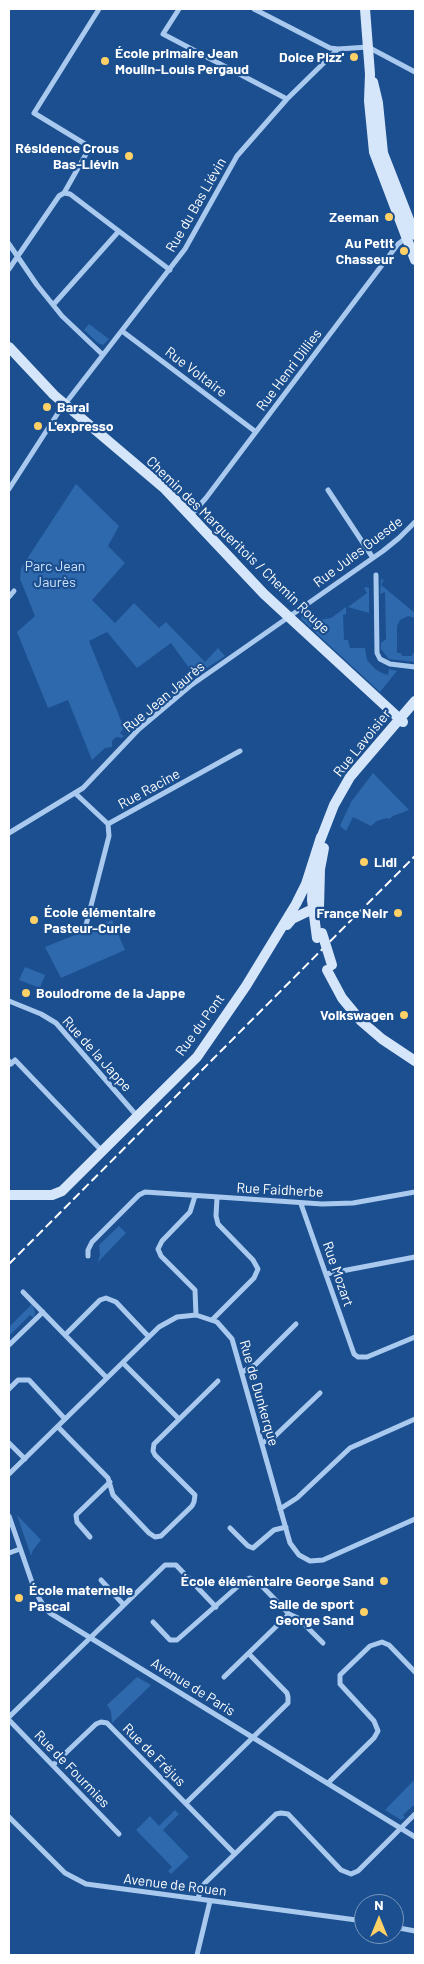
<!DOCTYPE html>
<meta charset="utf-8">
<style>
body{margin:0}
#map{position:relative;width:424px;height:1964px;overflow:hidden;background:#1b4f8f;font-family:Barlow,sans-serif}
canvas{display:block}
.frame{position:absolute;inset:0;border:10px solid #fff;pointer-events:none}
.north{position:absolute;left:354px;top:1894px;width:50px;height:50px;box-sizing:border-box;background:#1b4f8f;border:1px solid #7695bc;border-radius:50%;rotate:0deg;font-size:14px;font-weight:700;line-height:20px;text-align:center;color:#fff}
.north::after{content:'';display:block;margin:auto;width:18px;height:22px;background:#ffd166;clip-path:polygon(50% 0,100% 100%,50% 72%,0 100%)}
</style>
<div id="map">
<canvas width="424" height="1964"></canvas>
<div class="frame"></div>
<div class="north">N</div>
</div>
<script>
const context = document.querySelector('canvas').getContext('2d');
context.lineJoin = 'round';
function fillPath(path, color) {
  context.fillStyle = color;
  context.fill(path, 'evenodd');
}
function toPath(rows) {
  const path = new Path2D();
  for (const r of rows) {
    path.moveTo(r[0], r[1]);
    for (let i = 2; i < r.length; i += 2) path.lineTo(r[i], r[i + 1]);
  }
  return path;
}
function trace(path, color, width, dash) {
  context.strokeStyle = color;
  context.lineWidth = width;
  context.lineCap = dash ? 'butt' : 'round';
  context.setLineDash(dash || []);
  context.stroke(path);
}
function drawText(font, color, halo, rows, align = 'center') {
  context.font = font + ' Barlow,sans-serif';
  context.lineWidth = 4.5;
  context.setLineDash([]);
  context.textBaseline = 'middle';
  context.strokeStyle = halo;
  context.fillStyle = color;
  for (const [text, x, y, turn = 0] of rows) {
    context.save();
    context.translate(x, y);
    context.rotate((+turn || 0) * Math.PI / 180);
    context.textAlign = isNaN(turn) ? turn : align;
    if (halo) context.strokeText(text, 0, 0);
    context.fillText(text, 0, 0);
    context.restore();
  }
}
fillPath(toPath([
 [89,324,109,339,103,345,98,343,84,330],
 [76,484,119,526,108,546,125,563,92,600,115,623,134,603,159,628,166,622,205,662,218,648,225,656,195,676,171,643,137,668,107,632,89,641,124,728,120,733,124,736,122,738,116,737,112,741,112,747,105,748,92,760,68,700,48,708,17,632,35,616,20,579,21,568],
 [381,579,384,580,381,585,415,613,415,618,408,616,400,620,397,626,397,653,401,653,402,656,412,656,413,653,415,653,415,662,389,659,381,649,381,643,386,639,385,592,380,594],
 [366,587,369,588,369,613,348,607,367,593,364,588],
 [346,607,346,614,343,615,344,640,348,640,350,648,365,648,367,660,375,669,382,673,388,675,389,669,397,671,380,692,301,619,302,615,309,609,315,618,320,620,331,618],
 [373,773,409,810,393,816,389,819,387,818,377,821,371,826,353,817,346,831,340,826,351,802],
 [112,920,125,950,61,978,45,947],
 [25,967,45,975,40,988,19,980],
 [119,1226,126,1233,98,1262,100,1254,99,1245],
 [32,1304,35,1312,34,1318,30,1315,9,1336,9,1327],
 [17,1515,41,1540,33,1550,31,1556],
 [137,1677,151,1685,112,1723,111,1711,107,1705],
 [415,1779,415,1804,403,1815,405,1818,401,1820,385,1810],
 [175,1810,179,1814,163,1830,189,1857,171,1874,168,1871,172,1867,136,1830,150,1816,159,1826]
]), '#2e69ad');
trace(toPath([
 [179,9,163,34,287,99],
 [254,9,330,48,338,49],
 [64,193,70,194,170,270],
 [9,244,37,285,62,316,103,355],
 [9,269,59,196,64,193,90,147,34,113,99,9],
 [53,305,119,231],
 [122,331,256,432],
 [9,489,58,413,185,249,237,156,287,99,338,49,368,47,415,72],
 [328,490,373,558],
 [190,516,206,498,398,244,406,238],
 [376,575,377,653,380,659,390,664,415,667],
 [9,597,14,591],
 [75,793,108,824,240,751],
 [9,833,83,788,139,729,190,686,383,551,399,538,415,522],
 [85,929,109,836,108,824],
 [9,1001,41,1014,56,1023,137,1116],
 [9,1061,11,1064,15,1060,102,1151],
 [195,1196,190,1212,162,1241,158,1249,161,1256,195,1290,196,1315],
 [301,1204,354,1354,358,1357,367,1357,415,1337],
 [88,1256,88,1250,92,1242,139,1195,145,1192,322,1204,353,1203,415,1192],
 [326,1274,415,1257],
 [23,1292,107,1378],
 [212,1320,254,1278,258,1269,253,1260,218,1224,216,1216,217,1198],
 [65,1335,100,1300,106,1298,116,1302,149,1337],
 [9,1345,43,1312],
 [123,1363,179,1419],
 [242,1372,255,1365,296,1324],
 [9,1389,18,1380,29,1380,65,1419],
 [58,1427,108,1478,113,1495,149,1533,155,1537,161,1536,192,1506,194,1502,195,1495,155,1455,153,1451,154,1444,218,1381],
 [9,1443,25,1459],
 [262,1443,275,1436,320,1393],
 [9,1474,159,1327,177,1317,196,1315,217,1322,232,1339,290,1543,299,1555,310,1561,323,1560,415,1519],
 [280,1509,297,1498,350,1448,415,1419],
 [9,1516,35,1591,43,1605,50,1613,415,1837],
 [230,1528,248,1546,253,1548,274,1530,286,1527],
 [90,1537,77,1522,76,1515,110,1482],
 [9,1553,20,1549],
 [101,1580,123,1604],
 [153,1622,170,1640,177,1640,245,1580,250,1578,257,1581,289,1614,298,1618,323,1643],
 [224,1677,289,1614],
 [9,1717,165,1565,176,1565,216,1607],
 [9,1720,119,1834],
 [53,1765,96,1724,101,1722,107,1723,235,1854],
 [328,1783,374,1738,378,1731,374,1721,340,1684,340,1675,370,1646,382,1642,389,1645,415,1672],
 [186,1803,288,1703,288,1697,287,1693,249,1654],
 [9,1817,65,1873,86,1884,364,1921],
 [198,1899,201,1888,205,1883,276,1814,281,1813,288,1814,341,1870,351,1874,358,1871,415,1814],
 [394,1927,415,1931],
 [197,1955,210,1901]
]), '#a9c9ee', 5);
trace(toPath([
 [365,9,370,74,369,101,374,152,415,260],
 [373,82,378,103,383,153,415,235],
 [9,347,54,395,165,489,264,594,403,722],
 [320,841,334,805,350,777,415,701],
 [313,877,312,900,317,938],
 [319,908,320,869,324,848],
 [287,925,292,919,317,907],
 [327,970,342,998,361,1021,382,1039,415,1061],
 [9,1195,52,1195,62,1191,197,1057,246,986,296,904,306,884,321,837]
]), '#d6e6fa', 10);
trace(toPath([
 [9,1264,415,856]
]), '#fff', 2, [9, 4]);
trace(toPath([
 [322,933,332,965]
]), '#d6e6fa', 10);
for (const [x, y, r, color] of [
 [354,57,5,"#ffd166"],
 [105,61,5,"#ffd166"],
 [129,156,5,"#ffd166"],
 [389,217,5,"#ffd166"],
 [404,251,5,"#ffd166"],
 [47,407,5,"#ffd166"],
 [38,426,5,"#ffd166"],
 [364,862,5,"#ffd166"],
 [398,913,5,"#ffd166"],
 [34,920,5,"#ffd166"],
 [26,993,5,"#ffd166"],
 [404,1015,5,"#ffd166"],
 [384,1581,5,"#ffd166"],
 [19,1598,5,"#ffd166"],
 [364,1612,5,"#ffd166"]
]) {
  const dot = new Path2D();
  dot.arc(x, y, r, 0, 2 * Math.PI);
  context.fillStyle = color;
  context.fill(dot);
  trace(dot, '#1b4f8f', 2);
}
drawText('bold 14px', '#fff', '#1b4f8f', [
 ["École primaire Jean",115,53,"left"],
 ["Moulin-Louis Pergaud",115,69,"left"],
 ["Dolce Pizz'",344,57],
 ["Résidence Crous",119,148],
 ["Bas-Liévin",119,164],
 ["Zeeman",379,217],
 ["Au Petit",394,243],
 ["Chasseur",394,259],
 ["Baral",57,407,"left"],
 ["L'expresso",48,426,"left"],
 ["Lidl",374,862,"left"],
 ["École élémentaire",44,912,"left"],
 ["Pasteur-Curie",44,928,"left"],
 ["France Neir",388,913],
 ["Boulodrome de la Jappe",36,993,"left"],
 ["Volkswagen",394,1015],
 ["École élémentaire George Sand",374,1581],
 ["École maternelle",29,1590,"left"],
 ["Pascal",29,1606,"left"],
 ["Salle de sport",354,1604],
 ["George Sand",354,1620]
], 'right');
drawText('14px', '#fff', '#1b4f8f', [
 ["Rue du Bas Liévin",196,205,-60],
 ["Rue Henri Dillies",289,370,-53],
 ["Rue Voltaire",196,372,37],
 ["Chemin des Margueritois / Chemin Rouge",238,545,44],
 ["Rue Jules Guesde",358,552,-37],
 ["Rue Jean Jaurès",164,697,-40],
 ["Rue Lavoisier",362,743,-51],
 ["Rue Racine",149,789,-29],
 ["Rue du Pont",200,1025,-54],
 ["Rue de la Jappe",97,1054,48],
 ["Rue Faidherbe",280,1190,3],
 ["Rue Mozart",338,1274,71],
 ["Rue de Dunkerque",259,1393,74],
 ["Avenue de Paris",193,1687,32],
 ["Rue de Fréjus",154,1755,45],
 ["Rue de Fourmies",72,1769,46],
 ["Avenue de Rouen",175,1885,7]
]);
drawText('14px', '#cfe3fa', '#1b4f8f', [
 ["Parc Jean",55,566],
 ["Jaurès",55,582]
]);
</script>
